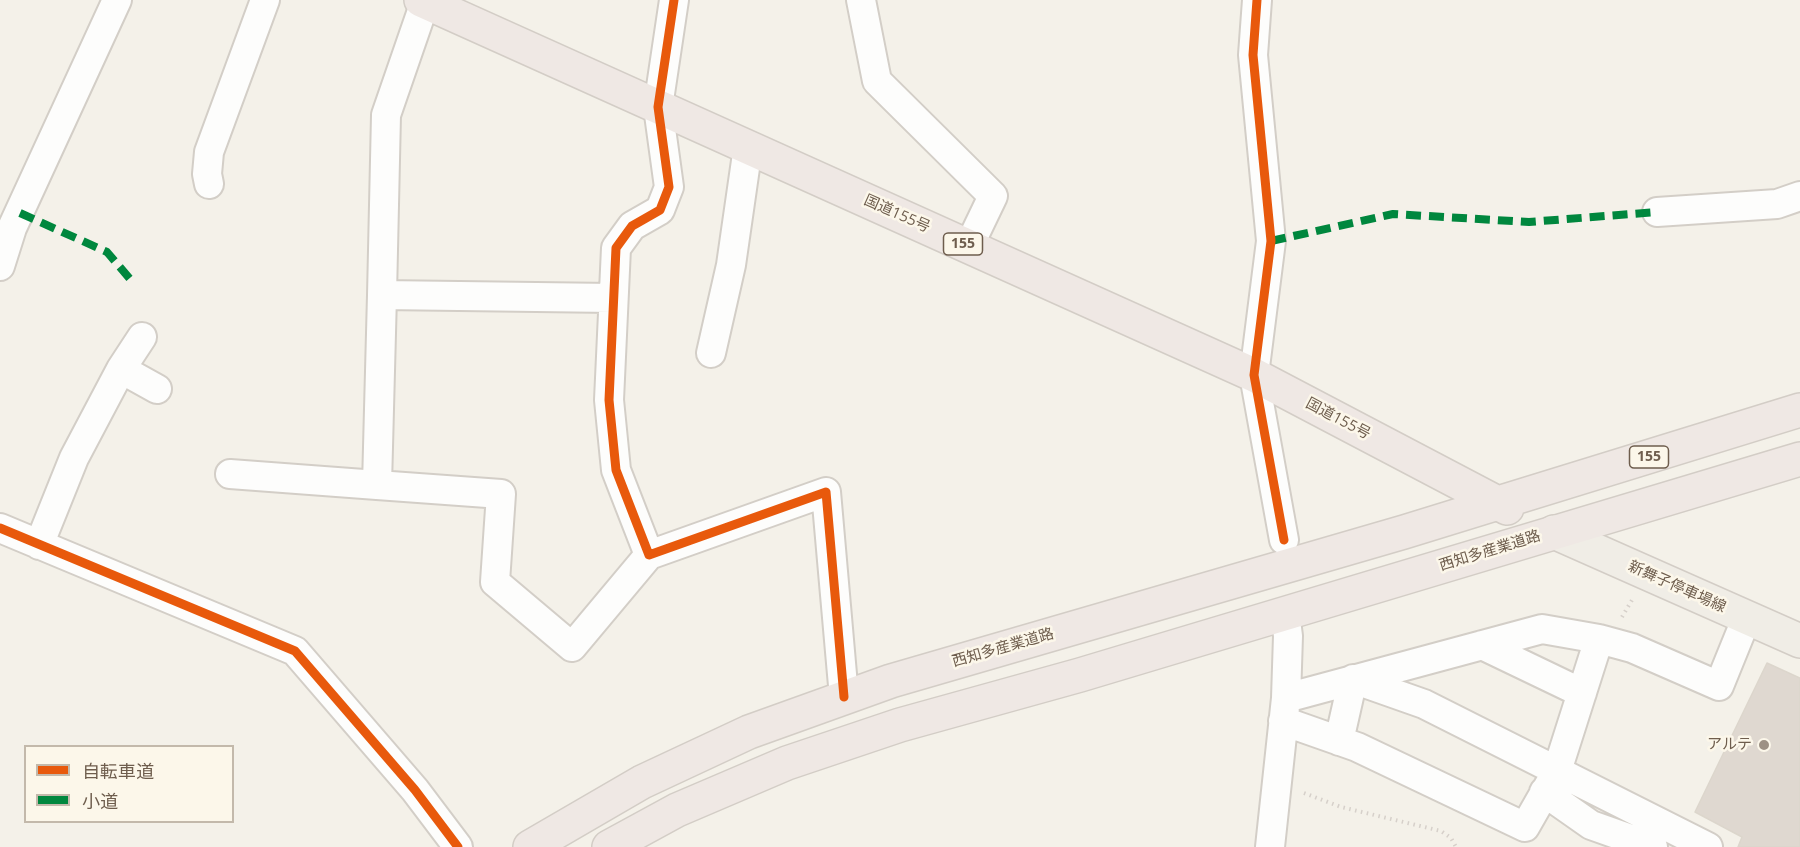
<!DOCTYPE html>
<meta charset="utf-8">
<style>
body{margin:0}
#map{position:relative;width:1800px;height:847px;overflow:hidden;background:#f4f1e9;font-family:"Open Sans","Noto Sans JP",sans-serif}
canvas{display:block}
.legend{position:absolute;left:24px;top:745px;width:210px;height:78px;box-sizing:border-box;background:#fcf7ea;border:2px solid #c3b9ab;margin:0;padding:8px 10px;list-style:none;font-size:18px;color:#6e5d4d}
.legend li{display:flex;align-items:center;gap:12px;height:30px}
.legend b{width:30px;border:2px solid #c3b9ab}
</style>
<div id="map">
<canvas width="1800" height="847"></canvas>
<ul class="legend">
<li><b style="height:8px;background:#e8590c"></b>自転車道</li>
<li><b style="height:8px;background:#00873e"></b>小道</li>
</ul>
</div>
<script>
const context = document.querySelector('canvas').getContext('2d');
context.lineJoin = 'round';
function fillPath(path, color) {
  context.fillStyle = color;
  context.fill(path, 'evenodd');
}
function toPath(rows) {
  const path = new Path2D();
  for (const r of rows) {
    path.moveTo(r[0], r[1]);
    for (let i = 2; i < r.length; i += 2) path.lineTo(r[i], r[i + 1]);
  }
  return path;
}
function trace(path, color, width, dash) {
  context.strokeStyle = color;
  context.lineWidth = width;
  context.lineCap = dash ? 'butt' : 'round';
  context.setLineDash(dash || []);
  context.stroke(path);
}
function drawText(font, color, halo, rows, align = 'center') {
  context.font = font + ' "Open Sans","Noto Sans JP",sans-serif';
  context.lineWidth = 5;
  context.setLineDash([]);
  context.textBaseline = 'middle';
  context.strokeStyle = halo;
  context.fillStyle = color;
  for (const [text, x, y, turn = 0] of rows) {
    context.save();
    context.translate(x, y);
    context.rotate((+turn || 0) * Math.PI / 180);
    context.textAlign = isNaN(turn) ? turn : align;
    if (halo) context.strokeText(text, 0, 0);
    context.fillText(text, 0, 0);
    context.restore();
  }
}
const building = toPath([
 [1767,663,1800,678,1800,847,1738,847,1742,837,1695,812,1767,663]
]);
fillPath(building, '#dfd8d0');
trace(building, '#dcd6cc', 1.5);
const minor = toPath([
 [674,0,658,107,669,187,660,210,632,226,616,248,609,400,616,470,649,555,826,492,844,697],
 [861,0,877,81,993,196,969,246],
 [1257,0,1253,55,1271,241,1254,375,1284,540],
 [425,2,386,115,382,295,613,298],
 [209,184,207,174,209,152,265,0],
 [1657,212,1777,204,1800,196],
 [0,266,12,228,117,0],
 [711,353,731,265,748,147],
 [121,369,157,389],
 [230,474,377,485,382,295],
 [377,485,501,494,495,582,572,647,649,555],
 [0,528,295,651,415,790,458,847],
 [39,545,74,458,121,369,142,337],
 [1482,645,1582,693],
 [1286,698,1542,629,1599,639,1632,648,1719,686,1747,617],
 [1283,721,1357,747,1525,827,1557,771,1599,639],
 [1339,741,1353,679,1424,704,1708,847],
 [1544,792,1591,825,1653,847],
 [1270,847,1286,698,1288,636,1285,613]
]);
const major = toPath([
 [1554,532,1800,641]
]);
const highway = toPath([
 [421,0,1254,375,1507,508],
 [530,847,642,782,749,732,891,681,1404,532,1800,410],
 [609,847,677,810,787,763,900,725,1080,675,1800,459]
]);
trace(minor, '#d3cec7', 32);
trace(major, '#d3cdc6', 36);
trace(highway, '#d3cdc6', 36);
trace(toPath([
 [1622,617,1632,600],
 [1304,793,1341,807,1441,831,1451,838,1456,847]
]), '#d6d0ca', 4, [1.5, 4.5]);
trace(minor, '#fdfdfc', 28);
trace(major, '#f0ede6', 33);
trace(highway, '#efe8e4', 33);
trace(toPath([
 [20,213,107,252,130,279],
 [1271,241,1393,214,1529,222,1657,212]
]), '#00873e', 8, [15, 8]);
trace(toPath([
 [674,0,658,107,669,187,660,210,632,226,616,248,609,400,616,470,649,555,826,492,844,697],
 [1257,0,1253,55,1271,241,1254,375,1284,540],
 [0,528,295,651,415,790,458,847]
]), '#e8590c', 9);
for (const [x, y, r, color] of [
 [1764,745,6,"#9d9184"]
]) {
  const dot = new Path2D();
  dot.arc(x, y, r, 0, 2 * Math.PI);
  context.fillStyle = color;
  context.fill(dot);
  trace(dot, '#fcf7ea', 2);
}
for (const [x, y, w] of [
 [963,244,39],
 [1649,457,39]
]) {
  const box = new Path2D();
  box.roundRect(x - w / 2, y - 11, w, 22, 4.5);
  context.fillStyle = '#fcf7ea';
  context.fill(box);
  trace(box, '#6e5d4d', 1.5);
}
drawText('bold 14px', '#6e5d4d', null, [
 ["155",963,244],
 ["155",1649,457]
]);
drawText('15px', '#6e5d4d', '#fcf7ea', [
 ["国道155号",897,214,24],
 ["国道155号",1338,419,28],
 ["西知多産業道路",1490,551,-17],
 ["新舞子停車場線",1677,587,24],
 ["西知多産業道路",1003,648,-16]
]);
drawText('15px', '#6e5d4d', '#fcf7ea', [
 ["アルテ",1752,745]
], 'right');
</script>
